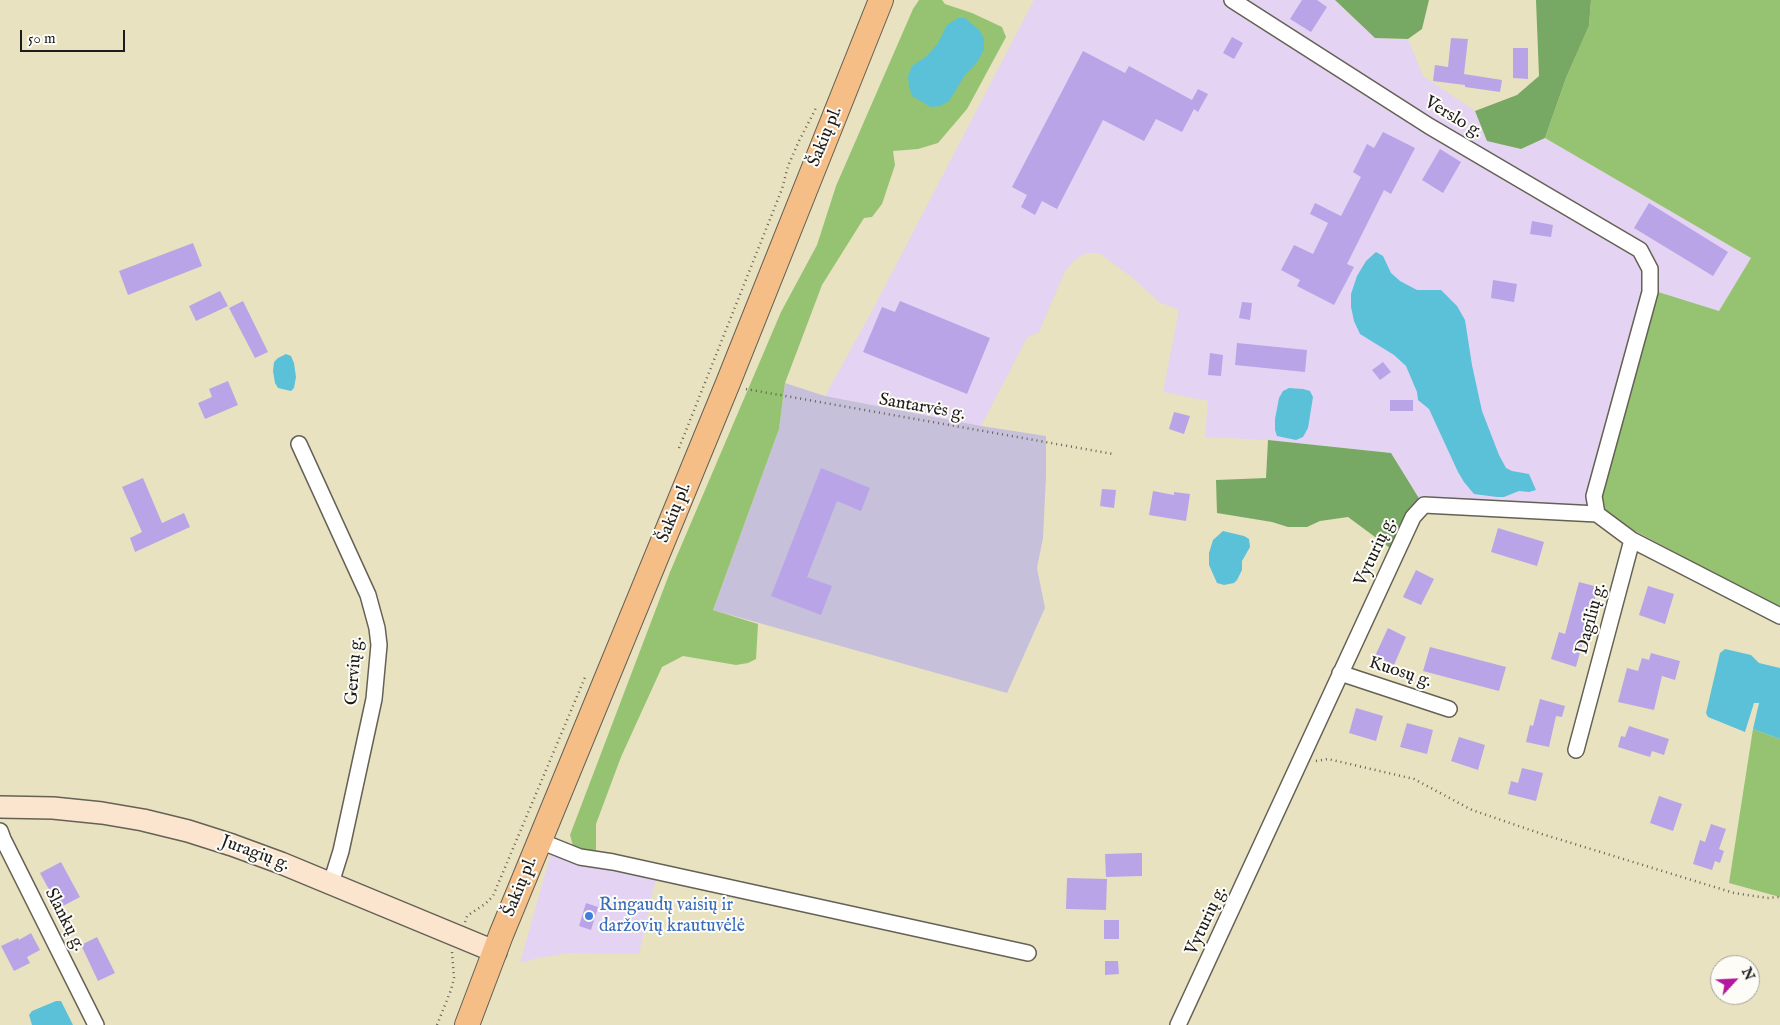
<!DOCTYPE html>
<meta charset="utf-8">
<style>
body{margin:0}
#map{position:relative;width:1780px;height:1025px;overflow:hidden;background:#e9e2c0;font-family:"IM FELL English",serif}
canvas{display:block}
.north{position:absolute;left:1710px;top:955px;width:50px;height:50px;box-sizing:border-box;background:#fdfcf7;border:1px solid #a3a29f;border-radius:50%;rotate:65deg;font-size:14px;font-weight:700;line-height:20px;text-align:center;color:#1c1c1c}
.north::after{content:'';display:block;margin:auto;width:18px;height:22px;background:#b5179e;clip-path:polygon(50% 0,100% 100%,50% 72%,0 100%)}
.scale{position:absolute;left:20px;top:30px;width:105px;height:22px;box-sizing:border-box;border:2px solid #1c1c1c;border-top:0;padding-left:6px;font-size:15px;line-height:18px;white-space:nowrap;color:#1c1c1c;-webkit-text-stroke:4px #fdfcf7;paint-order:stroke}
</style>
<div id="map">
<canvas width="1780" height="1025"></canvas>
<div class="north">N</div>
<div class="scale">50 m</div>
</div>
<script>
const context = document.querySelector('canvas').getContext('2d');
context.lineJoin = 'round';
function fillPath(path, color) {
  context.fillStyle = color;
  context.fill(path, 'evenodd');
}
function toPath(rows) {
  const path = new Path2D();
  for (const r of rows) {
    path.moveTo(r[0], r[1]);
    for (let i = 2; i < r.length; i += 2) path.lineTo(r[i], r[i + 1]);
  }
  return path;
}
function trace(path, color, width, dash) {
  context.strokeStyle = color;
  context.lineWidth = width;
  context.lineCap = dash ? 'butt' : 'round';
  context.setLineDash(dash || []);
  context.stroke(path);
}
function drawText(font, color, halo, rows, align = 'center') {
  context.font = font + ' "IM FELL English",serif';
  context.lineWidth = 4;
  context.setLineDash([]);
  context.textBaseline = 'middle';
  context.strokeStyle = halo;
  context.fillStyle = color;
  for (const [text, x, y, turn = 0] of rows) {
    context.save();
    context.translate(x, y);
    context.rotate((+turn || 0) * Math.PI / 180);
    context.textAlign = isNaN(turn) ? turn : align;
    if (halo) context.strokeText(text, 0, 0);
    context.fillText(text, 0, 0);
    context.restore();
  }
}
fillPath(toPath([
 [1034,0,1335,0,1375,38,1408,39,1423,76,1475,111,1487,141,1521,149,1545,138,1751,258,1719,311,1642,288,1588,506,1438,499,1420,500,1391,453,1268,440,1205,437,1208,401,1163,392,1179,310,1159,302,1133,278,1099,253,1086,253,1074,261,1065,271,1039,332,1027,338,981,426,825,396,872,311],
 [551,853,656,878,639,954,570,953,538,958,520,963]
]), '#e4d3f2');
fillPath(toPath([
 [785,383,825,396,981,426,1046,436,1046,476,1043,538,1037,568,1045,608,1007,693,713,610,779,429]
]), '#c6c0da');
fillPath(toPath([
 [919,0,942,0,945,4,972,13,1002,27,1006,37,967,109,938,143,918,149,893,151,895,165,882,204,872,217,864,218,822,285,785,383,779,429,713,610,758,624,756,659,748,663,736,665,683,656,662,667,621,757,596,824,596,853,585,851,573,846,570,835,670,572,781,312,817,245,836,186,913,9],
 [1591,0,1780,0,1780,608,1588,506,1642,287,1719,311,1751,258,1545,138,1566,78,1589,26],
 [1753,729,1780,739,1780,897,1729,883]
]), '#95c372');
fillPath(toPath([
 [1335,0,1429,0,1422,29,1408,39,1375,38],
 [1536,0,1591,0,1589,26,1566,78,1545,138,1521,149,1487,141,1475,111,1517,95,1539,76],
 [1268,440,1391,453,1420,500,1390,548,1348,517,1320,521,1307,527,1288,527,1272,522,1217,513,1216,480,1266,478]
]), '#78a964');
fillPath(toPath([
 [958,18,965,18,980,31,984,39,984,49,978,61,965,75,949,101,940,106,931,107,912,96,909,87,908,76,912,66,927,56,938,43,947,25],
 [1376,252,1383,256,1391,273,1400,281,1417,290,1441,290,1457,306,1465,320,1472,365,1482,411,1499,455,1506,468,1512,471,1529,474,1536,490,1529,492,1519,491,1504,497,1497,497,1474,494,1464,482,1458,472,1429,409,1418,400,1417,392,1406,366,1394,355,1360,334,1354,321,1351,307,1351,294,1357,276,1366,261],
 [286,354,291,356,294,363,296,377,294,388,291,391,278,388,275,383,273,371,274,362,278,358],
 [1289,388,1303,389,1310,391,1313,397,1308,428,1303,437,1296,440,1277,436,1275,430,1275,419,1279,398,1283,391],
 [1223,531,1244,536,1249,539,1250,547,1242,561,1242,570,1237,580,1234,583,1224,585,1217,583,1209,565,1209,553,1213,540],
 [1725,649,1751,655,1759,663,1780,668,1780,739,1753,729,1759,703,1754,703,1745,732,1708,717,1706,713,1720,653],
 [56,1001,61,1001,73,1025,32,1025,29,1015,32,1011]
]), '#5bc1d8');
fillPath(toPath([
 [1302,0,1317,0,1327,7,1311,32,1290,19],
 [1232,37,1243,43,1234,59,1223,53],
 [1451,38,1468,39,1464,74,1502,80,1500,92,1465,87,1465,85,1433,81,1435,65,1448,67],
 [1513,48,1528,48,1528,79,1513,78],
 [1083,51,1125,73,1129,66,1192,100,1198,89,1208,94,1198,112,1194,109,1182,132,1156,119,1144,141,1103,120,1057,209,1042,201,1035,215,1021,207,1027,195,1012,187],
 [1383,132,1415,148,1391,194,1384,190,1347,264,1354,267,1334,305,1297,286,1300,280,1281,270,1294,245,1313,254,1328,223,1310,214,1315,203,1341,216,1361,177,1353,172,1367,144,1374,148],
 [1440,149,1461,162,1443,193,1422,180],
 [1649,203,1728,252,1713,276,1634,228],
 [1532,221,1553,225,1551,237,1530,234],
 [193,243,202,266,128,295,119,271],
 [1493,280,1517,284,1514,302,1491,298],
 [220,291,228,306,196,321,189,306],
 [243,301,268,352,255,358,229,308],
 [900,301,990,338,967,394,863,352,882,307,895,312],
 [1242,302,1252,303,1250,320,1239,318],
 [1237,343,1307,350,1305,372,1235,365],
 [1210,353,1223,355,1221,376,1208,375],
 [1383,362,1391,372,1380,380,1372,370],
 [228,381,238,405,205,419,198,403,212,397,209,389],
 [1390,400,1413,400,1413,411,1390,411],
 [1174,412,1190,416,1184,434,1169,429],
 [821,468,870,488,861,511,837,501,807,577,832,586,821,615,771,596],
 [143,478,162,523,184,513,190,527,135,552,130,538,142,532,122,487],
 [1102,489,1116,490,1114,508,1100,506],
 [1153,491,1174,495,1174,492,1190,494,1186,521,1149,515],
 [1498,528,1544,542,1537,566,1491,552],
 [1416,570,1434,579,1421,605,1403,597],
 [1579,582,1598,587,1576,667,1551,659,1559,632,1565,634],
 [1648,586,1674,594,1665,624,1639,615],
 [1388,628,1406,637,1394,665,1375,656],
 [1430,647,1506,667,1499,691,1423,671],
 [1651,653,1680,661,1675,680,1662,676,1654,710,1618,702,1627,668,1638,671,1642,658,1649,660],
 [1540,699,1565,706,1562,717,1556,716,1549,747,1526,742,1530,725,1533,726],
 [1356,708,1383,716,1376,741,1349,733],
 [1407,723,1433,730,1427,754,1400,747],
 [1629,726,1669,739,1664,755,1652,751,1650,757,1618,747,1621,736,1625,737],
 [1459,737,1485,745,1478,770,1451,761],
 [1522,768,1543,773,1536,801,1508,794,1511,781,1518,783],
 [1659,796,1682,804,1673,831,1650,823],
 [1711,824,1726,829,1719,849,1724,851,1720,863,1715,861,1712,870,1693,864,1700,840,1705,842],
 [1142,853,1142,876,1106,877,1105,854],
 [61,862,80,897,59,908,40,873],
 [1067,878,1107,879,1106,910,1066,909],
 [586,903,598,907,591,930,579,926],
 [1104,920,1119,920,1119,939,1104,939],
 [31,933,40,950,27,957,30,963,14,971,1,946,18,938,19,940],
 [97,937,115,973,98,981,81,945],
 [1105,961,1118,961,1119,974,1105,975]
]), '#b9a4e7');
const street = toPath([
 [1232,0,1429,126,1640,250,1650,269,1650,292,1594,496,1597,514],
 [299,444,368,595,377,628,379,645,374,699,341,851,331,883],
 [1632,540,1780,616],
 [1340,673,1449,709],
 [1576,750,1632,540,1597,514],
 [0,831,3,839,96,1025],
 [540,841,580,857,613,862,1028,953],
 [1178,1025,1413,517,1424,505,1597,514]
]);
const secondary = toPath([
 [0,807,53,808,102,813,143,820,188,831,232,845,281,863,496,952]
]);
const primary = toPath([
 [467,1025,501,935,728,383,881,0]
]);
trace(street, '#646155', 18);
trace(secondary, '#646155', 24);
trace(primary, '#646155', 26);
trace(toPath([
 [746,389,1113,454],
 [679,448,782,189,788,166,799,141,816,108],
 [1316,761,1328,759,1414,779,1472,810,1542,834,1734,893,1767,898,1780,897],
 [465,922,467,916,485,904,493,896,586,675],
 [437,1025,451,990,454,978,452,952]
]), '#646155', 2.5, [1, 4]);
trace(street, '#fff', 15);
trace(secondary, '#fbe5cf', 21);
trace(primary, '#f6be87', 24);
for (const [x, y, r, color] of [
 [589,916,5,"#3f7fe0"]
]) {
  const dot = new Path2D();
  dot.arc(x, y, r, 0, 2 * Math.PI);
  context.fillStyle = color;
  context.fill(dot);
  trace(dot, '#fdfcf7', 2);
}
drawText('18px', '#1c1c1c', '#fdfcf7', [
 ["Verslo g.",1453,118,31],
 ["Šakių pl.",826,137,-68],
 ["Santarvės g.",922,408,10],
 ["Šakių pl.",675,513,-68],
 ["Vyturių g.",1376,552,-65],
 ["Dagilių g.",1592,619,-75],
 ["Gervių g.",355,671,-86],
 ["Kuosų g.",1400,673,18],
 ["Juragių g.",255,854,20],
 ["Šakių pl.",521,887,-68],
 ["Slankų g.",64,920,63],
 ["Vyturių g.",1207,921,-65]
]);
drawText('18px', '#366cbe', '#fdfcf7', [
 ["Ringaudų vaisių ir",599,906],
 ["daržovių krautuvėlė",599,927]
], 'left');
</script>
